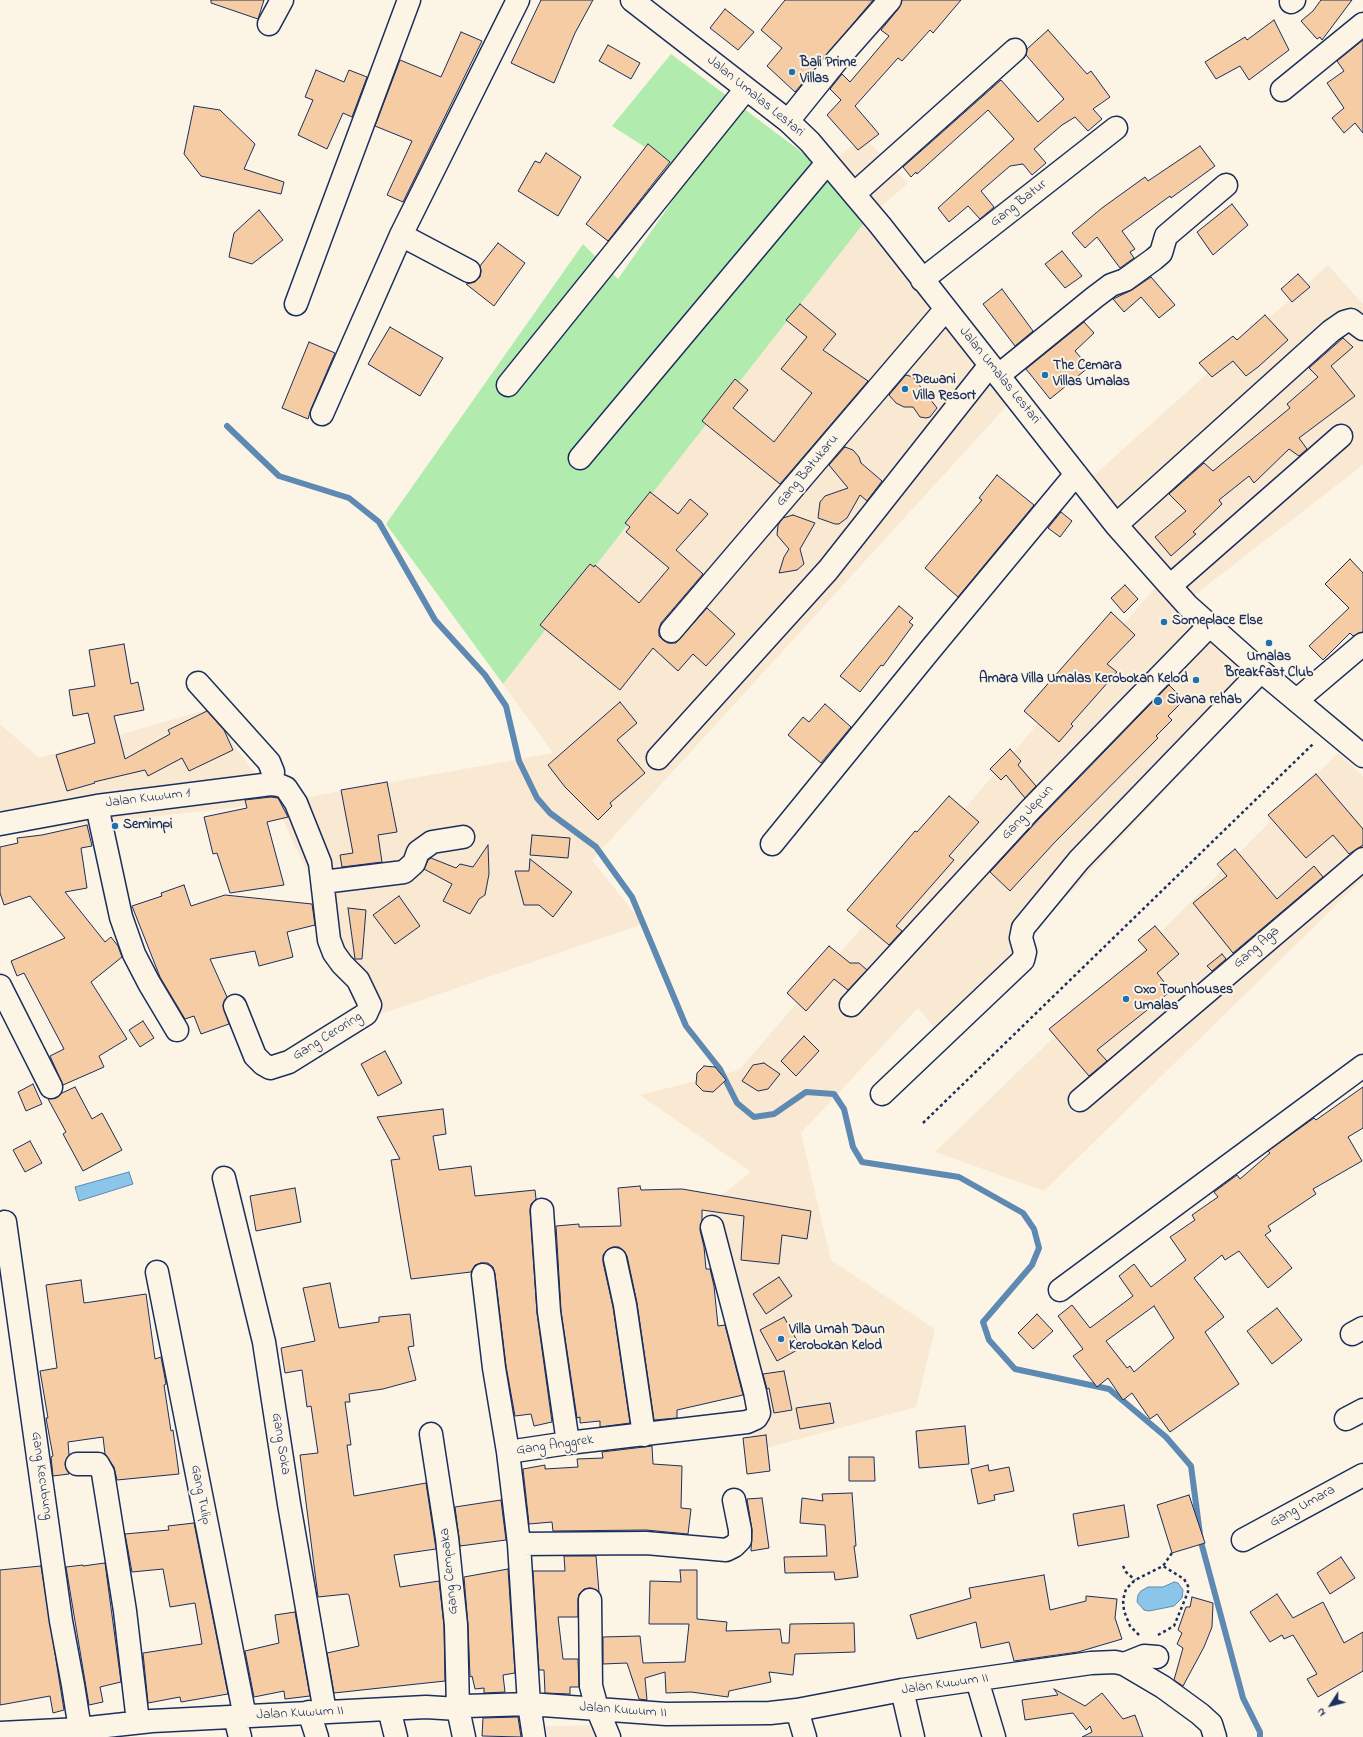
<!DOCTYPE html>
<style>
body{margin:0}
#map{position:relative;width:1363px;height:1737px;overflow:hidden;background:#fcf5e5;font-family:"Indie Flower",sans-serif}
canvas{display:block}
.north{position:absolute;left:1311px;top:1685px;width:40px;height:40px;-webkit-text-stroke:3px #fcf5e5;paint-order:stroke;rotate:234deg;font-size:11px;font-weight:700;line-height:16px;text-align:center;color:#1b2f5e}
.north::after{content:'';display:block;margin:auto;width:14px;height:18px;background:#1b2f5e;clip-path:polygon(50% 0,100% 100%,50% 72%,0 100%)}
</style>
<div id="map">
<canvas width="1363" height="1737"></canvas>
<div class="north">N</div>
</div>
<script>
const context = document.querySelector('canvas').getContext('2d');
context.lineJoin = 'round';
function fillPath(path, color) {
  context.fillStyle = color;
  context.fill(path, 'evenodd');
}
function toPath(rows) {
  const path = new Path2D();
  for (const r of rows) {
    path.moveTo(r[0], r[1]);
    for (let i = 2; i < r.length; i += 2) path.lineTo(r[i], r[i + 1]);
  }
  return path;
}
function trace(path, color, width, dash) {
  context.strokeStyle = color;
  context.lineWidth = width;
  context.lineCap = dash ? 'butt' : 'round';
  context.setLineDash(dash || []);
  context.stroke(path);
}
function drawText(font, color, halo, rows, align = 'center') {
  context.font = font + ' "Indie Flower",sans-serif';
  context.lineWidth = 4;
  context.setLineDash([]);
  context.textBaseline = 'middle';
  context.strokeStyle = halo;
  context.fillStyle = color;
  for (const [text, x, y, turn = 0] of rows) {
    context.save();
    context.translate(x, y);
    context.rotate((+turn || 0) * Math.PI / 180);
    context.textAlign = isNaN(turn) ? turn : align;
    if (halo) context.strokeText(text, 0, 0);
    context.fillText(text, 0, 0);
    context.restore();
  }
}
fillPath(toPath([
 [864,137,908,183,867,219,1013,399,592,860,643,924,375,1016,275,803,0,834,0,724,39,758,209,709,275,803,553,753,503,684,867,219,823,168],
 [1328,265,1363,304,1363,465,1188,600,1266,682,1051,913,946,1042,918,1008,801,1133,831,1260,935,1329,916,1407,756,1451,704,1209,751,1172,640,1095,739,1070,1160,582,1139,568,1082,486],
 [1338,753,1363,776,1363,879,1044,1191,935,1152,1117,976],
 [607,1725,612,1737,548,1737,545,1726]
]), '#fae9d2');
fillPath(toPath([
 [671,54,823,168,867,219,503,684,386,524,583,244,618,279,690,176,612,126]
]), '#b2ebae');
const water = toPath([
 [129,1172,133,1184,79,1201,75,1187,129,1172],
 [1174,1582,1178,1583,1183,1590,1182,1598,1174,1606,1149,1611,1144,1610,1137,1602,1138,1595,1141,1591,1148,1587,1163,1587,1174,1582]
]);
fillPath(water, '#8bc5ea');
trace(water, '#5e89b2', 1);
trace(toPath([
 [227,426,279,476,349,498,379,522,435,620,485,675,506,706,519,761,537,798,550,813,596,847,632,897,686,1026,720,1069,737,1103,754,1117,774,1114,806,1092,834,1094,844,1109,853,1147,862,1162,959,1177,1023,1213,1034,1229,1039,1248,1032,1265,983,1322,989,1340,1015,1369,1109,1389,1166,1437,1191,1466,1201,1542,1243,1698,1260,1732,1260,1737]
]), '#5e89b2', 6);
const building = toPath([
 [211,0,264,0,258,19,211,3,211,0],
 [541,0,593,0,575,33,554,83,511,63,541,0],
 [785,0,873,0,795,92,767,66,782,48,761,30,785,0],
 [902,0,961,0,933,33,930,30,902,61,898,58,855,106,879,134,858,150,827,115,841,100,830,89,842,74,850,82,889,36,881,30,899,8,902,0],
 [1321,0,1352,0,1322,40,1320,37,1317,39,1301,21,1313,11,1321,0],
 [725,9,754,32,738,50,710,28,725,9],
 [1274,20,1289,50,1249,80,1240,66,1216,79,1205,62,1245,37,1247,40,1274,20],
 [1048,30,1087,74,1091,71,1110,97,1093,109,1102,119,1088,131,1075,117,1062,125,1034,149,1046,163,1032,175,1023,164,1010,166,981,191,994,207,980,219,968,206,949,222,938,208,1014,139,988,110,917,174,916,172,911,177,903,167,1001,80,1038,122,1064,99,1026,55,1027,49,1048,30],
 [461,32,482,41,403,202,387,195,412,141,375,126,400,60,441,77,461,32],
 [1363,40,1363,133,1355,123,1344,133,1332,118,1344,108,1327,83,1344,71,1337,61,1363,40],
 [608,45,640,63,631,79,599,61,608,45],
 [316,70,344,82,349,70,367,77,352,117,343,113,327,149,298,135,313,100,305,97,316,70],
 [194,106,220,110,255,144,244,169,284,182,281,194,201,176,184,154,194,106],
 [648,144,670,162,608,241,586,224,648,144],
 [1200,146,1215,166,1171,198,1170,196,1122,231,1135,249,1130,252,1134,258,1120,268,1097,237,1085,248,1072,233,1102,208,1145,177,1148,181,1200,146],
 [546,153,581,177,558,216,518,191,535,161,540,163,546,153],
 [1232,204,1248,225,1213,255,1197,232,1232,204],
 [259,210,283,240,252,264,229,257,234,233,259,210],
 [498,243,525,263,494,306,466,284,475,282,480,277,481,271,480,266,498,243],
 [1062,251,1082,276,1065,288,1045,264,1062,251],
 [1298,274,1310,287,1292,302,1281,289,1298,274],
 [1151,277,1175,305,1159,318,1141,297,1124,312,1113,299,1132,290,1151,277],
 [1002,289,1033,331,1015,346,983,304,1002,289],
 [800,304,836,334,823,350,868,381,780,484,702,421,735,379,748,390,733,408,774,442,812,393,781,369,807,337,786,320,800,304],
 [1265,315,1288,340,1258,367,1246,376,1233,361,1212,377,1199,363,1233,336,1237,340,1265,315],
 [1084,322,1094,333,1075,351,1089,367,1050,399,1026,369,1084,322],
 [390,327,443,358,420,396,368,364,390,327],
 [1343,338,1353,347,1331,366,1355,396,1299,438,1307,449,1299,456,1289,449,1254,483,1249,476,1219,500,1222,504,1193,532,1196,534,1171,556,1155,537,1186,511,1169,494,1204,463,1213,471,1290,408,1287,404,1318,377,1309,368,1343,338],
 [309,342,335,353,311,409,308,419,282,408,309,342],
 [906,375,913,377,937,408,930,417,926,418,920,417,913,407,904,407,896,403,889,395,906,375],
 [845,447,853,450,859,457,861,463,882,481,867,501,860,495,847,518,839,524,835,524,818,518,820,502,825,496,848,488,829,465,845,447],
 [997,475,1034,505,958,597,925,568,982,500,979,498,997,475],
 [650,492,678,514,690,499,708,514,676,550,703,574,661,623,659,629,659,636,663,640,668,643,676,643,707,608,735,634,706,666,693,654,678,671,653,648,620,690,540,625,590,564,594,567,595,565,639,603,669,568,626,532,630,527,625,523,650,492],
 [1061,512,1072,521,1060,537,1048,528,1061,512],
 [793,515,815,523,800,549,804,564,797,570,779,573,784,557,789,549,777,535,778,525,783,518,793,515],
 [1350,559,1363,573,1363,632,1353,636,1350,633,1323,660,1309,646,1349,608,1325,584,1350,559],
 [1125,585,1138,599,1124,613,1111,598,1125,585],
 [899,606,913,618,909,622,913,625,883,666,881,665,860,692,840,676,899,606],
 [1111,612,1135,635,1107,664,1117,672,1071,724,1073,726,1059,742,1024,711,1111,612],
 [124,644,131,684,138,682,144,710,114,716,125,759,170,734,168,730,207,711,224,730,233,750,189,771,182,758,148,776,145,770,94,782,95,783,67,791,56,755,95,743,88,713,73,716,69,690,95,686,89,650,124,644],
 [1169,685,1184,700,1168,716,1172,720,1156,736,1158,738,1055,842,1010,891,990,872,1039,819,1169,685],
 [620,702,637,723,617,740,645,773,610,803,612,806,598,820,565,787,548,765,620,702],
 [825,704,851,727,821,763,788,735,803,717,809,722,825,704],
 [1010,749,1021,761,1018,765,1036,786,1025,798,1006,775,1001,780,990,769,1010,749],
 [1316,774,1363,829,1363,845,1349,854,1333,835,1306,858,1268,815,1316,774],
 [387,782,397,832,378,835,382,862,342,867,340,855,353,853,341,790,387,782],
 [949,796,979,822,949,856,954,860,896,926,902,931,889,945,847,910,915,831,917,832,949,796],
 [271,797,278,798,288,817,267,822,284,885,230,893,217,853,213,854,204,817,247,808,245,800,271,797],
 [87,825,92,846,81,848,87,888,65,892,105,942,111,937,118,946,122,957,91,982,127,1039,99,1056,104,1067,63,1085,50,1056,64,1049,24,973,17,976,11,961,65,938,30,896,4,905,0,893,0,847,18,843,17,838,42,835,87,825],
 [532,835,570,838,568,858,530,855,532,835],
 [488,845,489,874,485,895,479,899,470,914,443,901,452,884,424,869,428,860,431,858,456,868,460,864,473,867,488,845],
 [1235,849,1277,899,1314,866,1323,877,1233,953,1193,903,1227,876,1217,864,1235,849],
 [530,859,572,892,553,917,539,905,524,905,515,871,529,871,530,859],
 [184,885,191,906,225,895,312,904,315,925,287,932,293,957,259,966,255,951,210,959,227,997,223,1005,229,1024,201,1034,194,1016,185,1019,160,977,132,906,162,896,161,893,184,885],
 [399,896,420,926,395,944,373,915,399,896],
 [348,908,366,910,362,959,355,959,348,908],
 [1155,926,1179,954,1157,973,1171,991,1097,1050,1107,1061,1089,1076,1049,1029,1147,950,1138,940,1155,926],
 [829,946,850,963,859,963,867,970,848,990,834,979,806,1011,787,993,829,946],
 [1222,954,1226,959,1212,971,1207,966,1222,954],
 [143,1021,154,1038,140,1047,129,1030,143,1021],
 [804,1036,819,1051,796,1076,781,1061,804,1036],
 [385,1051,402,1083,378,1096,361,1064,385,1051],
 [764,1063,780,1074,768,1089,758,1091,742,1081,753,1065,764,1063],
 [704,1066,715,1067,726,1080,713,1092,703,1091,696,1084,697,1073,704,1066],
 [33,1084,42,1104,26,1111,18,1092,33,1084],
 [75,1087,92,1119,102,1113,122,1150,83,1171,63,1134,66,1132,48,1099,56,1098,62,1093,75,1087],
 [1363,1087,1363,1128,1348,1137,1362,1161,1313,1189,1316,1194,1268,1226,1271,1231,1265,1235,1292,1268,1268,1288,1239,1251,1225,1260,1222,1255,1194,1278,1224,1317,1205,1332,1239,1384,1170,1432,1157,1414,1150,1419,1132,1393,1123,1400,1108,1378,1097,1387,1073,1356,1083,1349,1058,1316,1072,1305,1090,1328,1133,1296,1119,1276,1134,1264,1151,1287,1186,1260,1170,1237,1195,1220,1192,1215,1218,1197,1214,1192,1237,1175,1240,1179,1270,1153,1268,1151,1314,1118,1316,1120,1363,1087],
 [1154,1306,1174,1338,1134,1372,1130,1366,1127,1368,1106,1341,1154,1306],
 [443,1109,446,1134,433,1136,439,1170,471,1166,475,1196,535,1190,536,1199,531,1204,530,1211,537,1313,552,1422,534,1426,531,1414,515,1416,506,1366,495,1274,493,1267,488,1263,481,1263,475,1265,471,1272,411,1279,391,1160,400,1159,377,1117,443,1109],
 [30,1141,42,1163,25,1172,13,1150,30,1141],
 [640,1186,641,1190,682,1189,811,1211,807,1239,782,1235,779,1264,741,1260,744,1216,702,1210,702,1220,700,1230,704,1247,706,1269,710,1269,714,1286,718,1326,725,1325,743,1395,677,1410,677,1418,654,1420,637,1303,627,1256,624,1251,619,1247,613,1247,607,1250,603,1255,603,1262,613,1307,630,1423,600,1427,600,1421,580,1423,580,1417,577,1418,561,1311,556,1226,579,1224,579,1227,621,1226,618,1188,640,1186],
 [295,1188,301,1222,256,1231,250,1196,295,1188],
 [779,1277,792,1296,766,1314,753,1294,779,1277],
 [81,1280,84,1303,146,1294,155,1359,161,1357,166,1384,164,1385,171,1431,173,1430,179,1474,117,1480,114,1467,105,1454,103,1437,68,1442,69,1455,65,1464,69,1474,53,1476,51,1457,53,1456,46,1418,48,1418,40,1371,57,1368,46,1285,81,1280],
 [330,1283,339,1328,379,1322,379,1317,410,1314,414,1346,408,1347,416,1380,383,1389,349,1394,350,1402,345,1402,351,1445,347,1445,354,1496,426,1483,436,1549,394,1555,400,1587,439,1581,444,1626,445,1681,334,1693,327,1653,359,1646,349,1595,347,1594,318,1597,300,1455,318,1453,311,1406,307,1407,302,1370,285,1373,281,1348,315,1341,303,1288,330,1283],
 [1277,1308,1302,1340,1272,1364,1247,1331,1277,1308],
 [1037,1314,1053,1331,1033,1349,1018,1333,1037,1314],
 [784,1317,801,1348,777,1361,760,1330,784,1317],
 [784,1371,792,1410,774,1413,769,1388,767,1389,763,1374,784,1371],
 [830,1403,834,1423,800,1429,796,1408,830,1403],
 [965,1426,969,1464,919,1468,916,1431,965,1426],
 [766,1435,770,1471,747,1474,743,1438,766,1435],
 [652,1446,653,1464,682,1466,681,1508,691,1509,688,1534,646,1530,553,1531,552,1522,529,1524,523,1469,545,1465,545,1469,578,1467,577,1459,603,1458,602,1452,652,1446],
 [849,1457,874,1457,875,1481,849,1481,849,1457],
 [988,1465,989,1471,1009,1467,1014,1491,994,1495,995,1500,978,1504,971,1469,988,1465],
 [852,1493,856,1546,854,1546,858,1577,835,1580,834,1572,785,1573,784,1557,827,1556,825,1525,800,1523,802,1498,823,1501,822,1494,852,1493],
 [1189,1495,1205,1543,1172,1553,1157,1505,1189,1495],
 [762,1498,769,1548,751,1551,752,1530,747,1499,762,1498],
 [501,1500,506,1540,460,1546,455,1507,501,1500],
 [1124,1505,1129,1537,1078,1546,1073,1514,1124,1505],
 [194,1523,228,1694,181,1702,180,1697,148,1703,143,1653,202,1644,195,1603,170,1607,163,1569,132,1572,125,1534,169,1530,168,1526,194,1523],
 [564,1556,596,1556,599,1592,590,1588,584,1589,579,1594,578,1600,578,1617,558,1617,563,1659,578,1659,579,1687,570,1687,570,1694,545,1693,544,1670,539,1670,533,1571,565,1571,564,1556],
 [1341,1557,1355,1578,1330,1594,1317,1573,1341,1557],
 [105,1563,121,1682,100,1687,103,1702,89,1705,66,1567,83,1565,83,1566,105,1563],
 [41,1566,64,1710,53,1713,50,1696,0,1705,0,1570,41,1566],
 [508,1569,515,1673,503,1675,505,1692,484,1693,484,1688,475,1689,472,1676,470,1677,468,1625,464,1577,508,1569],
 [680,1570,697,1570,697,1619,727,1622,726,1631,780,1629,782,1643,789,1643,790,1624,854,1623,855,1652,795,1654,793,1675,769,1672,771,1682,729,1691,728,1697,691,1692,666,1693,665,1672,645,1678,647,1700,639,1699,627,1663,603,1664,603,1637,640,1636,643,1663,685,1662,689,1624,649,1624,650,1581,681,1582,680,1570],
 [1044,1575,1050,1610,1086,1601,1086,1596,1117,1599,1115,1618,1122,1639,1078,1652,1014,1661,1009,1642,981,1648,976,1622,917,1639,910,1615,971,1598,969,1588,1044,1575],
 [1277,1594,1293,1618,1323,1602,1344,1643,1363,1632,1363,1671,1318,1697,1307,1679,1317,1674,1293,1635,1284,1639,1282,1635,1270,1642,1250,1612,1277,1594],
 [1192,1597,1213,1603,1212,1627,1204,1647,1183,1686,1174,1680,1183,1648,1177,1644,1182,1633,1178,1630,1186,1607,1190,1607,1192,1597],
 [295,1612,310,1696,285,1699,284,1691,254,1697,245,1651,279,1643,275,1615,295,1612],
 [1054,1689,1085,1706,1102,1693,1123,1719,1135,1715,1143,1737,1082,1737,1092,1732,1090,1726,1086,1730,1073,1713,1025,1720,1022,1700,1058,1695,1054,1689],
 [518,1717,521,1737,482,1736,483,1718,518,1717]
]);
fillPath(building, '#f5cca4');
trace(building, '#1b2f5e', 1);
const minor = toPath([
 [632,0,788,121,810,142,880,225,1116,525,1170,586,1188,606,1261,671,1363,756],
 [1291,2,1294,0],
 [269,24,282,0],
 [1282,90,1363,24],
 [788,121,838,59,890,0],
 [854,194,1015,50],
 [401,235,469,271],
 [922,280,1116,128],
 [296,304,409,0],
 [999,375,1095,297,1111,285,1125,280,1154,259,1161,253,1166,236,1226,185],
 [508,385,746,89],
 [322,414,401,235,518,0],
 [580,458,827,163],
 [1116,525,1331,331,1344,322,1351,320,1363,329],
 [1170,586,1341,436],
 [671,631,945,310],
 [198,683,269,762,273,772,271,784],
 [1297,700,1363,644],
 [658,758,828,570,990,365],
 [97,806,121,917,134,954,149,983,177,1030],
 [0,824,97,806,271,784,279,785,286,788,296,803,320,863,329,940,334,953,342,964,358,980,370,1005,366,1014,289,1062,270,1068,263,1064,255,1056,235,1006],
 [772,844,930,650,1076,474],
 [323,882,404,872,414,863,418,852,432,842,463,837],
 [0,986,51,1087],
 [851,1005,1030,810,1210,625],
 [882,1094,1023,960,1025,952,1021,938,1023,928,1079,860,1261,671],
 [1080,1100,1363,859],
 [224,1178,264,1342,289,1504,325,1712],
 [542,1210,549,1312,568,1443],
 [5,1222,61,1621,73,1685,80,1729],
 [615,1259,625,1305,644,1435],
 [157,1272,245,1717],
 [483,1275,494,1368,508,1452],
 [1060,1290,1363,1066],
 [1352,1334,1363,1328],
 [1346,1419,1363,1410],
 [431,1434,447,1538,456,1625,458,1709,464,1737],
 [77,1464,98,1464,103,1473,125,1611,138,1722],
 [1243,1540,1363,1475],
 [519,1544,646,1543,726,1550,734,1546,740,1540,740,1530,734,1500],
 [590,1600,591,1686,597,1708,609,1737],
 [1124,1664,1144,1656,1157,1657],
 [977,1680,994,1737],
 [902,1690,913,1737],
 [389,1709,396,1737],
 [797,1710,805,1737],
 [309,1712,317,1737],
 [235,1717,240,1737],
 [0,1733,80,1729,152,1721,426,1707,458,1709,466,1706,529,1704,666,1714,770,1713,797,1710,902,1690,1091,1663,1115,1662,1124,1664,1163,1687,1200,1714,1211,1724,1215,1737],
 [534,1737,529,1704,519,1544,508,1452,568,1443,747,1422,756,1418,759,1413,755,1392,712,1227]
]);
trace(minor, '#1b2f5e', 25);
trace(toPath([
 [923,1123,1314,743],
 [1123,1566,1126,1572,1135,1580],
 [1139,1635,1130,1626,1124,1611,1123,1600,1126,1589,1135,1580,1163,1566,1172,1553],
 [1158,1635,1174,1626,1188,1592,1188,1586,1184,1579,1163,1566]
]), '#1b2f5e', 2.5, [3, 3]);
trace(minor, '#fcf5e5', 22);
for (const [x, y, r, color] of [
 [792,72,4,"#1f6fb2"],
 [1045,375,4,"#1f6fb2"],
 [905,389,4,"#1f6fb2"],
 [1164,622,4,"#1f6fb2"],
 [1269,643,4,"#1f6fb2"],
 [1196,680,4,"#1f6fb2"],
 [1158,701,5,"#1f6fb2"],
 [115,826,4,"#1f6fb2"],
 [1126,999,4,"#1f6fb2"],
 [781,1339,4,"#1f6fb2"]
]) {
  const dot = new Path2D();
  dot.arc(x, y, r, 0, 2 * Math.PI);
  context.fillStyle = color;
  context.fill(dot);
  trace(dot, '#fcf5e5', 1.5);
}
drawText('bold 14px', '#1b2f5e', '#fcf5e5', [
 ["Bali Prime",800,64],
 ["Villas",800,80],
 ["The Cemara",1053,367],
 ["Villas Umalas",1053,383],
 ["Dewani",913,381],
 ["Villa Resort",913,397],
 ["Someplace Else",1172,622],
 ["Umalas",1269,658,"center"],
 ["Breakfast Club",1269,674,"center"],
 ["Amara Villa Umalas Kerobokan Kelod",1188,680,"right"],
 ["Sivana rehab",1167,701],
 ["Semimpi",123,826],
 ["Oxo Townhouses",1134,991],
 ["Umalas",1134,1007],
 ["Villa Umah Daun",789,1331],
 ["Kerobokan Kelod",789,1347]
], 'left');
drawText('14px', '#1b2f5e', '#fcf5e5', [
 ["Jalan Umalas Lestari",755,97,39],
 ["Gang Batur",1019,204,-38],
 ["Jalan Umalas Lestari",999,376,51],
 ["Gang Batukaru",808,471,-50],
 ["Jalan Kuwum 1",148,799,-7],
 ["Gang Jepun",1028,813,-47],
 ["Gang Aga",1257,948,-41],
 ["Gang Ceroring",328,1037,-32],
 ["Gang Soka",280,1444,81],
 ["Gang Anggrek",555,1446,-8],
 ["Gang Kecubung",41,1476,82],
 ["Gang Tulip",200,1495,79],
 ["Gang Umara",1303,1507,-29],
 ["Gang Cempaka",450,1571,-96],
 ["Jalan Kuwum II",945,1685,-8],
 ["Jalan Kuwum II",623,1711,4],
 ["Jalan Kuwum II",300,1714,-3]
]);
</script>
